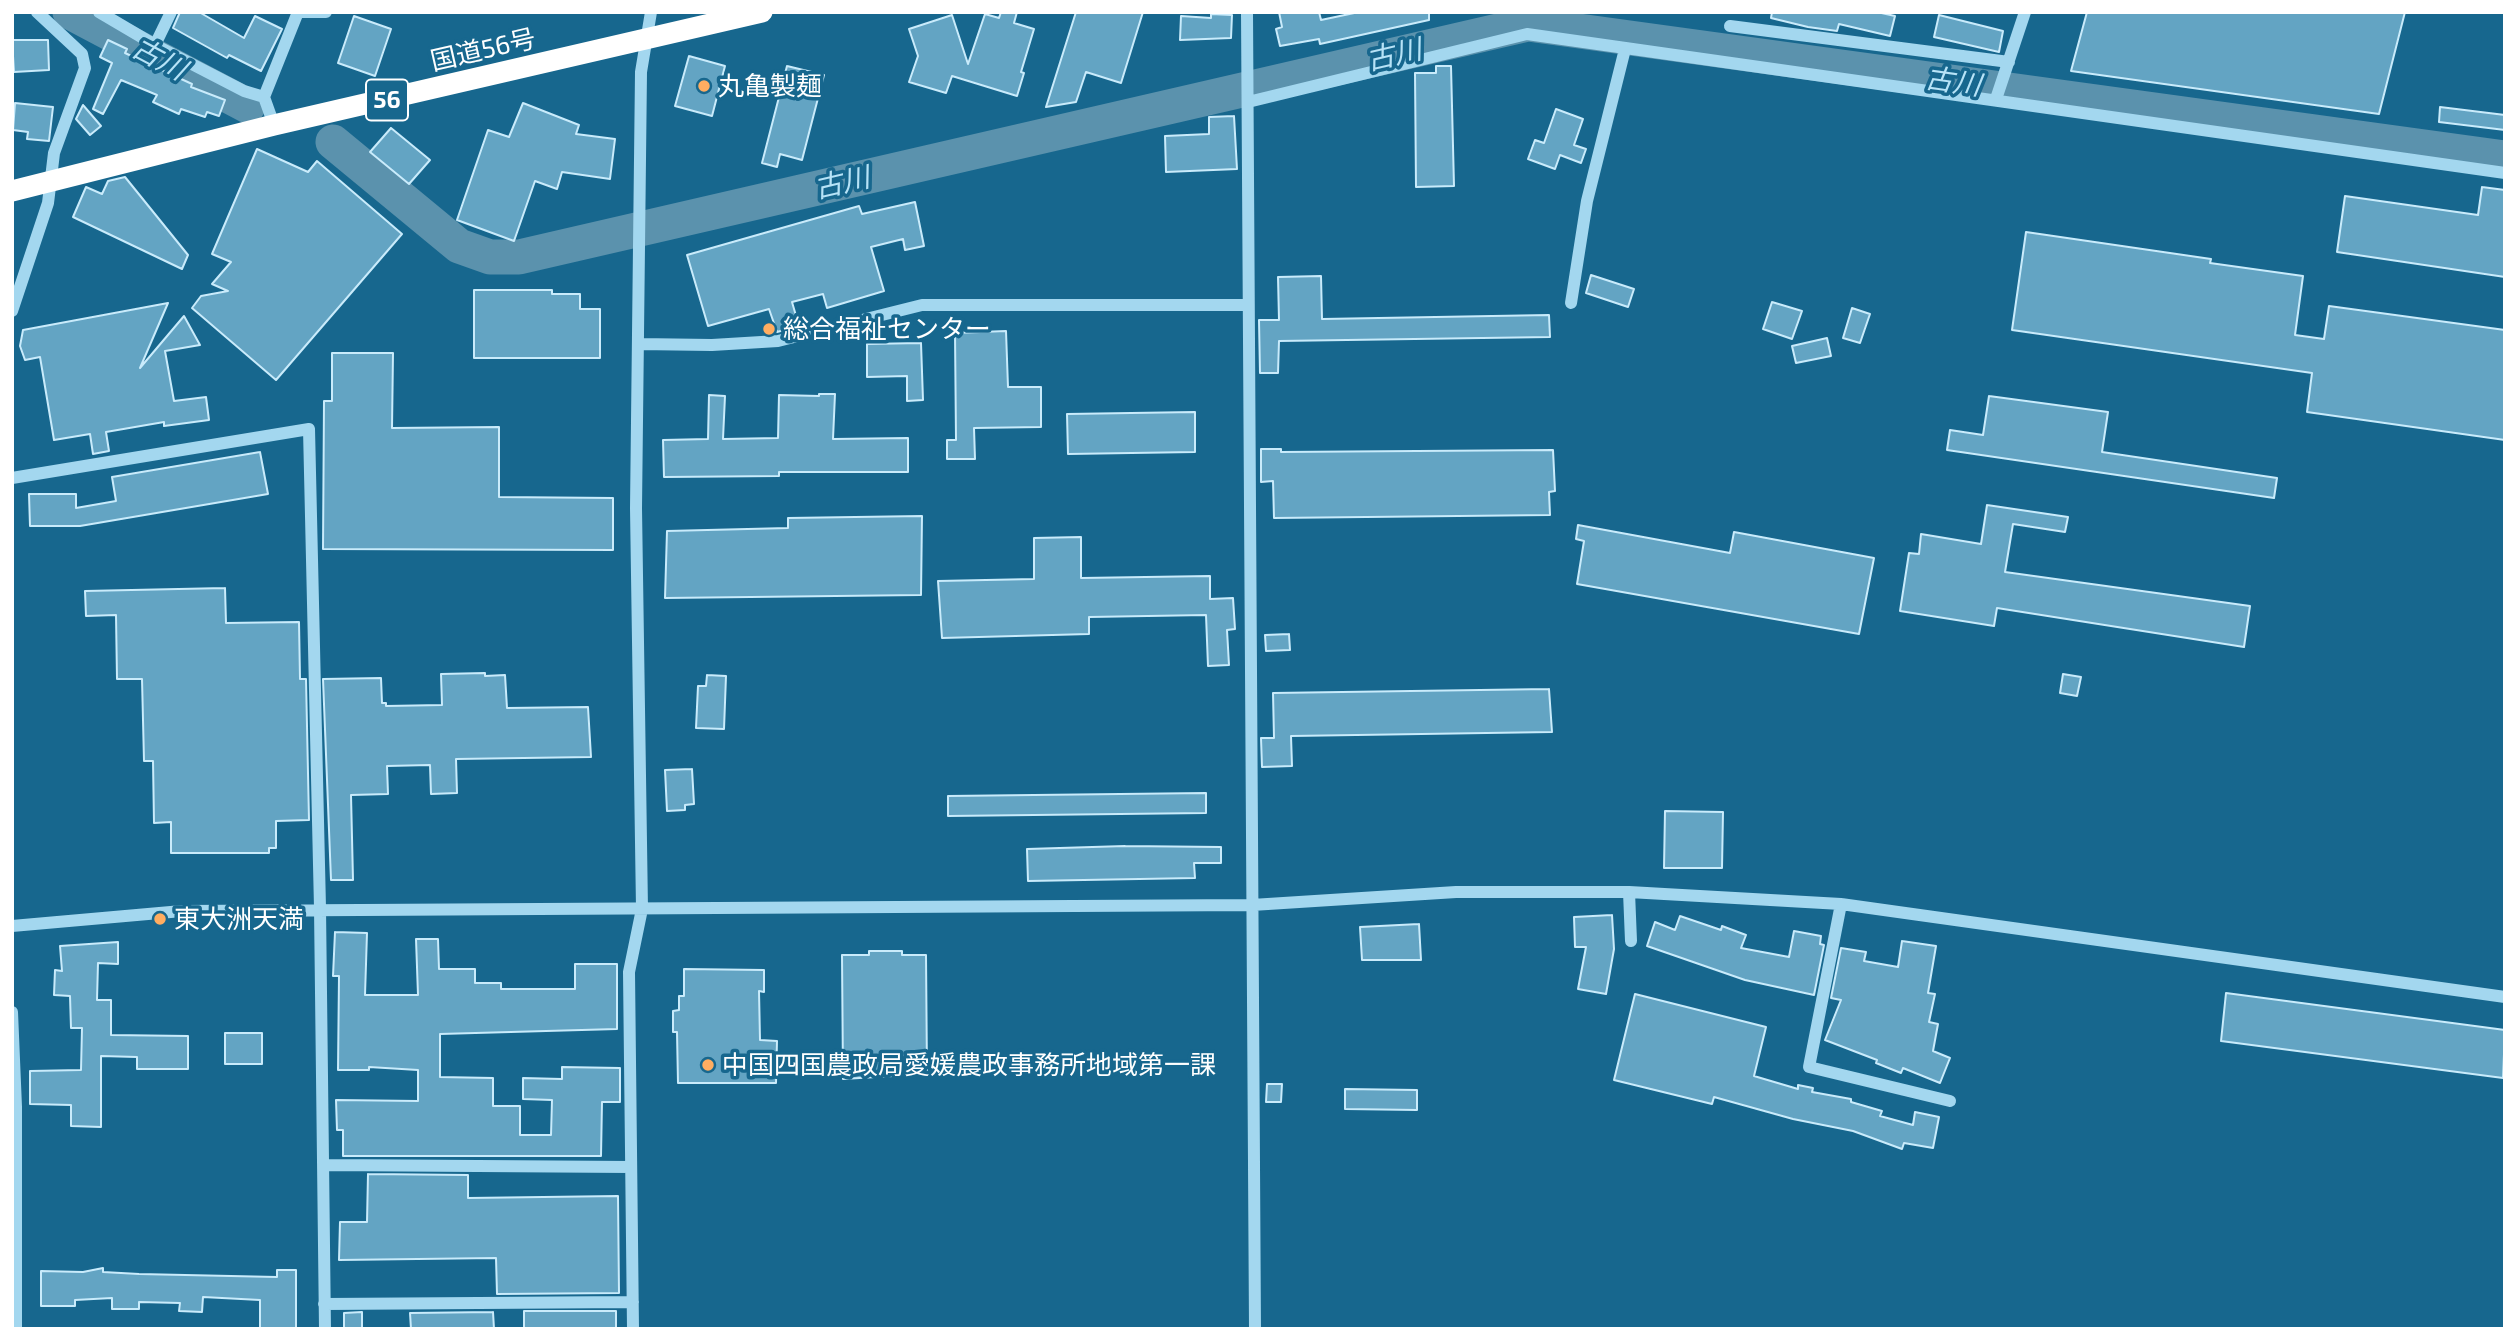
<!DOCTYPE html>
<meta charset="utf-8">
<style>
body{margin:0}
#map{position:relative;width:2517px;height:1341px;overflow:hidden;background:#17678e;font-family:"Exo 2",sans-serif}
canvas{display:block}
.frame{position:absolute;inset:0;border:14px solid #fff;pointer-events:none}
</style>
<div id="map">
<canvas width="2517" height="1341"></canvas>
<div class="frame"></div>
</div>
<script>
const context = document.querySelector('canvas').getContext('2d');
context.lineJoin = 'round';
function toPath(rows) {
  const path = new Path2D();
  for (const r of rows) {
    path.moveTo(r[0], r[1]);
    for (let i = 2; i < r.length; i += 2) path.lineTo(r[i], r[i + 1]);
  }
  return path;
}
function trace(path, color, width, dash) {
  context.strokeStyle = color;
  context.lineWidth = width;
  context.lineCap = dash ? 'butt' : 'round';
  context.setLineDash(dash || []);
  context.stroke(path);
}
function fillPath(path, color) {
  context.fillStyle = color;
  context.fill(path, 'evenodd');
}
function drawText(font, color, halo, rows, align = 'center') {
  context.font = font + ' "Exo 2","Noto Sans JP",sans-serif';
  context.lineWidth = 7;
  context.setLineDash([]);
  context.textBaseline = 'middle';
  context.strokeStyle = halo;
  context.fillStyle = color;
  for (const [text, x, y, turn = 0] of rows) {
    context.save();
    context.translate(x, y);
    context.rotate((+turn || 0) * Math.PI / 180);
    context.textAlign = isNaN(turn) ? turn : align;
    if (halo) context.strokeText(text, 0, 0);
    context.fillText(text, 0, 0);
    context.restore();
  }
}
trace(toPath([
 [70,12,248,106],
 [333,142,459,246,490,257,519,257,1528,24,2505,158]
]), '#5b92ad', 35);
const building = toPath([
 [180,12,199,12,244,38,255,16,282,29,261,71,229,55,227,58,173,28,180,12],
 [1001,12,1017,12,1014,23,1034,29,1021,72,1024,73,1017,96,952,76,946,93,909,82,918,56,909,29,952,15,968,64,985,14,999,18,1001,12],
 [1076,12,1143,12,1121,83,1086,72,1076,102,1046,107,1076,12],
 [1279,12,1319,12,1321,20,1359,12,1429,12,1429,20,1320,44,1319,39,1280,46,1276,29,1282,27,1279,12],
 [1772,12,1877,12,1895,16,1890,36,1839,24,1837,31,1808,27,1771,18,1772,12],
 [2087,12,2405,12,2379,114,2071,71,2087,12],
 [1211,14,1232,15,1231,38,1180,40,1181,16,1211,18,1211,14],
 [1939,15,2003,31,1999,52,1934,37,1939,15],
 [354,16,391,29,375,76,338,63,354,16],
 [12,40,48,40,49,70,14,72,12,40],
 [108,40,127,49,125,53,192,84,191,87,225,100,219,116,207,112,205,117,181,109,179,114,153,102,157,95,121,80,103,114,93,109,112,63,100,57,108,40],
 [689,56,725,66,712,116,675,106,689,56],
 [787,66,824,75,802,160,780,154,777,167,762,163,787,66],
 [1436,66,1451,66,1454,186,1416,187,1415,73,1436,73,1436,66],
 [15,103,53,107,49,141,27,139,28,132,13,130,15,103],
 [523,103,579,125,576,134,615,139,610,179,562,172,557,189,535,181,514,241,457,220,488,130,509,137,523,103],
 [83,105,101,126,90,135,76,119,83,105],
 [2440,107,2505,115,2505,130,2439,122,2440,107],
 [1556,109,1583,119,1574,145,1586,149,1581,163,1560,155,1555,169,1528,159,1535,140,1544,143,1556,109],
 [1234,116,1237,169,1166,172,1165,136,1209,134,1209,117,1234,116],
 [391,128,430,160,409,184,370,152,391,128],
 [257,149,308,172,317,161,402,234,276,380,192,308,201,296,228,291,212,284,231,262,212,254,257,149],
 [125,177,188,255,182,269,73,217,86,187,102,194,108,181,125,177],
 [2482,187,2505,190,2505,277,2337,252,2345,196,2478,215,2482,187],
 [915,202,924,246,905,250,903,239,871,247,884,291,827,308,823,294,792,302,799,326,777,332,769,309,708,326,687,255,859,206,862,214,915,202],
 [2026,232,2211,259,2210,263,2303,276,2295,335,2324,339,2329,306,2505,330,2505,440,2307,412,2312,373,2012,330,2026,232],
 [1591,275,1634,289,1628,307,1586,293,1591,275],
 [1321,276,1322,319,1549,315,1550,337,1279,341,1278,373,1260,373,1259,320,1279,320,1278,277,1321,276],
 [474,290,552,290,552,294,580,294,580,309,600,309,600,358,474,358,474,290],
 [1772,302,1802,311,1792,339,1763,329,1772,302],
 [168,303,140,368,184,316,200,345,165,351,174,401,206,397,209,420,164,426,164,422,106,432,109,451,93,454,90,434,54,440,40,357,25,360,20,346,23,330,168,303],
 [1852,308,1870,314,1860,343,1843,338,1852,308],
 [1006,331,1008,387,1041,387,1041,427,974,428,975,459,947,459,947,440,956,440,955,333,1006,331],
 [1827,338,1831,356,1796,363,1792,346,1827,338],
 [921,343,923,400,907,401,907,376,867,377,867,344,921,343],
 [332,353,393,353,392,428,499,427,499,497,613,498,613,550,323,549,324,401,332,401,332,353],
 [819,394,835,394,833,439,908,438,908,472,779,472,779,476,664,477,663,440,708,439,709,395,725,396,723,439,778,438,779,395,819,396,819,394],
 [1989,396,2108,412,2102,452,2277,478,2274,498,1947,450,1950,430,1983,435,1989,396],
 [1195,412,1195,452,1068,454,1067,414,1195,412],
 [1261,449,1281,449,1281,452,1553,450,1555,491,1549,492,1550,515,1274,518,1273,481,1261,482,1261,449],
 [260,452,268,494,80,526,30,526,29,494,76,494,76,508,116,501,112,477,260,452],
 [1987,505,2068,517,2065,532,2013,524,2005,572,2250,606,2244,647,1997,608,1994,626,1900,611,1909,553,1919,554,1921,534,1981,544,1987,505],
 [922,516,921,595,665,598,667,531,788,528,788,518,922,516],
 [1578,525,1730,553,1734,532,1874,558,1859,634,1577,584,1584,541,1576,539,1578,525],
 [1081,537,1081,578,1210,576,1210,599,1233,598,1235,629,1227,630,1229,665,1208,666,1206,615,1089,617,1089,634,942,638,938,581,1034,579,1034,538,1081,537],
 [225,588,226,623,299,622,300,679,306,679,309,820,276,821,276,848,269,848,269,853,171,853,171,822,154,823,153,761,144,761,142,679,117,679,116,615,86,616,85,591,225,588],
 [1289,634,1290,650,1266,651,1265,635,1289,634],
 [485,673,485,676,505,675,507,708,588,707,591,757,456,759,457,793,431,794,430,765,387,766,388,794,351,795,353,880,331,880,323,679,381,678,382,703,386,703,386,706,442,705,441,674,485,673],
 [2063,674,2081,677,2077,696,2060,693,2063,674],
 [707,675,726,676,724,729,696,728,698,686,706,686,707,675],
 [1549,689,1552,732,1291,736,1292,766,1262,767,1261,738,1274,738,1273,693,1549,689],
 [692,769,694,804,685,805,685,810,667,811,665,770,692,769],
 [1206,793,1206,813,948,816,948,796,1206,793],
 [1665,811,1723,812,1722,868,1664,868,1665,811],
 [1125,846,1221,847,1221,863,1194,863,1195,878,1028,881,1027,849,1125,846],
 [1612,915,1614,949,1606,994,1578,989,1586,947,1575,947,1574,917,1612,915],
 [1680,916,1721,930,1722,926,1746,935,1741,948,1789,957,1794,931,1821,936,1820,944,1824,945,1814,995,1745,980,1647,946,1655,922,1675,930,1680,916],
 [1419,924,1421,960,1362,960,1360,927,1419,924],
 [335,932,367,933,365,995,418,995,416,939,438,939,439,969,475,969,475,983,501,983,501,989,575,989,575,964,617,964,617,1029,440,1034,440,1077,493,1078,493,1106,520,1106,520,1135,551,1135,552,1100,523,1099,523,1078,562,1079,562,1067,620,1068,620,1102,602,1102,601,1156,343,1156,343,1130,337,1130,336,1100,418,1101,418,1070,369,1067,369,1070,338,1070,339,976,333,976,335,932],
 [1902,941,1936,946,1928,993,1935,994,1929,1022,1938,1024,1933,1051,1950,1058,1940,1083,1903,1068,1901,1073,1876,1063,1877,1060,1825,1040,1841,1000,1831,998,1841,948,1866,952,1864,961,1898,967,1902,941],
 [118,942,118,964,98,963,97,1000,111,1000,111,1035,188,1036,188,1069,137,1069,137,1057,101,1056,101,1127,71,1126,71,1105,30,1104,30,1071,81,1070,82,1028,71,1028,70,996,54,995,55,970,62,971,60,946,118,942],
 [869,951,902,951,902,955,926,955,927,1074,843,1079,842,955,869,955,869,951],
 [684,969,764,970,764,992,759,991,760,1040,777,1041,776,1083,678,1083,677,1032,673,1032,673,1011,679,1010,679,996,684,996,684,969],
 [2226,993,2505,1030,2503,1078,2221,1041,2226,993],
 [1635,994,1766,1027,1754,1076,1798,1089,1798,1085,1813,1088,1812,1092,1851,1099,1851,1102,1882,1111,1880,1116,1913,1125,1915,1112,1939,1117,1933,1148,1904,1143,1902,1149,1853,1131,1793,1119,1714,1097,1712,1104,1614,1080,1635,994],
 [225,1033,262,1033,262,1064,225,1064,225,1033],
 [1267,1084,1282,1084,1281,1102,1266,1102,1267,1084],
 [1345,1089,1417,1090,1417,1110,1345,1109,1345,1089],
 [368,1174,468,1175,468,1198,618,1196,619,1293,497,1294,496,1258,339,1260,340,1222,367,1222,368,1174],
 [103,1268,103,1272,139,1274,277,1277,277,1270,296,1270,296,1329,260,1329,260,1300,203,1297,202,1312,179,1311,180,1303,139,1302,139,1309,112,1309,112,1298,75,1300,75,1306,41,1306,41,1271,83,1272,103,1268],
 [524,1311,616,1311,616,1329,524,1329,524,1311],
 [362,1312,362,1329,344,1329,344,1313,362,1312],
 [493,1312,494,1329,411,1329,410,1313,493,1312]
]);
fillPath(building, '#63a4c3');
trace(building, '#c9ebfb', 2);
trace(toPath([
 [99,12,155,45],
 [171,12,155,45,244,91,264,97],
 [297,12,326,12],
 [1247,12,1255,1329],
 [1730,26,2009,62],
 [1996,99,2025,12],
 [1248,102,1527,34,2505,173],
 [274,125,264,97,298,12],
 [1571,303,1587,201,1625,49],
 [12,311,48,203,54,153,85,68,82,54,37,12],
 [638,344,712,345,778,341,922,305,1248,305],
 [12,478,309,429,320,908,325,1329],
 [1629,892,1631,941],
 [1841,904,1809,1067,1950,1101],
 [12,926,182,911,1252,905,1456,892,1629,892,1841,904,2505,997],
 [12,1012,16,1107,16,1329],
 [324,1165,631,1167],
 [324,1304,633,1302],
 [633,1329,629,972,642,909,636,508,641,72,651,12]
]), '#a3d7ef', 12);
trace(toPath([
 [12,191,274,125,762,12]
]), '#fff', 21);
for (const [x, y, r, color] of [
 [704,86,7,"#ffad61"],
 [769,329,7,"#ffad61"],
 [160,919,7,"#ffad61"],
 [708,1065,7,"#ffad61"]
]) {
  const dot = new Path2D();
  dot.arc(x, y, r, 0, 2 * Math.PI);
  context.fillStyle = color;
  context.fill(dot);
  trace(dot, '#17678e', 2.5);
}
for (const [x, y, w] of [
 [387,100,42]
]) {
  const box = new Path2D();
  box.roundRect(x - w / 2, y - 20.5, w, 41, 5);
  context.fillStyle = '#17678e';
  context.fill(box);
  trace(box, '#fff', 2);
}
drawText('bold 24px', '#fff', null, [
 ["56",387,100]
]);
drawText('26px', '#fff', '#17678e', [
 ["国道56号",483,50,-13]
]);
drawText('26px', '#fff', '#17678e', [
 ["丸亀製麺",718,86],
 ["総合福祉センター",783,329],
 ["東大洲天満",174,919],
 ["中国四国農政局愛媛農政事務所地域第一課",722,1065]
], 'left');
drawText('italic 28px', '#b7e3f7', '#17678e', [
 ["古川",1394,55,-13],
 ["古川",159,59,28],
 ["古川",1953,82,8],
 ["古川",842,183,-13]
]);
</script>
